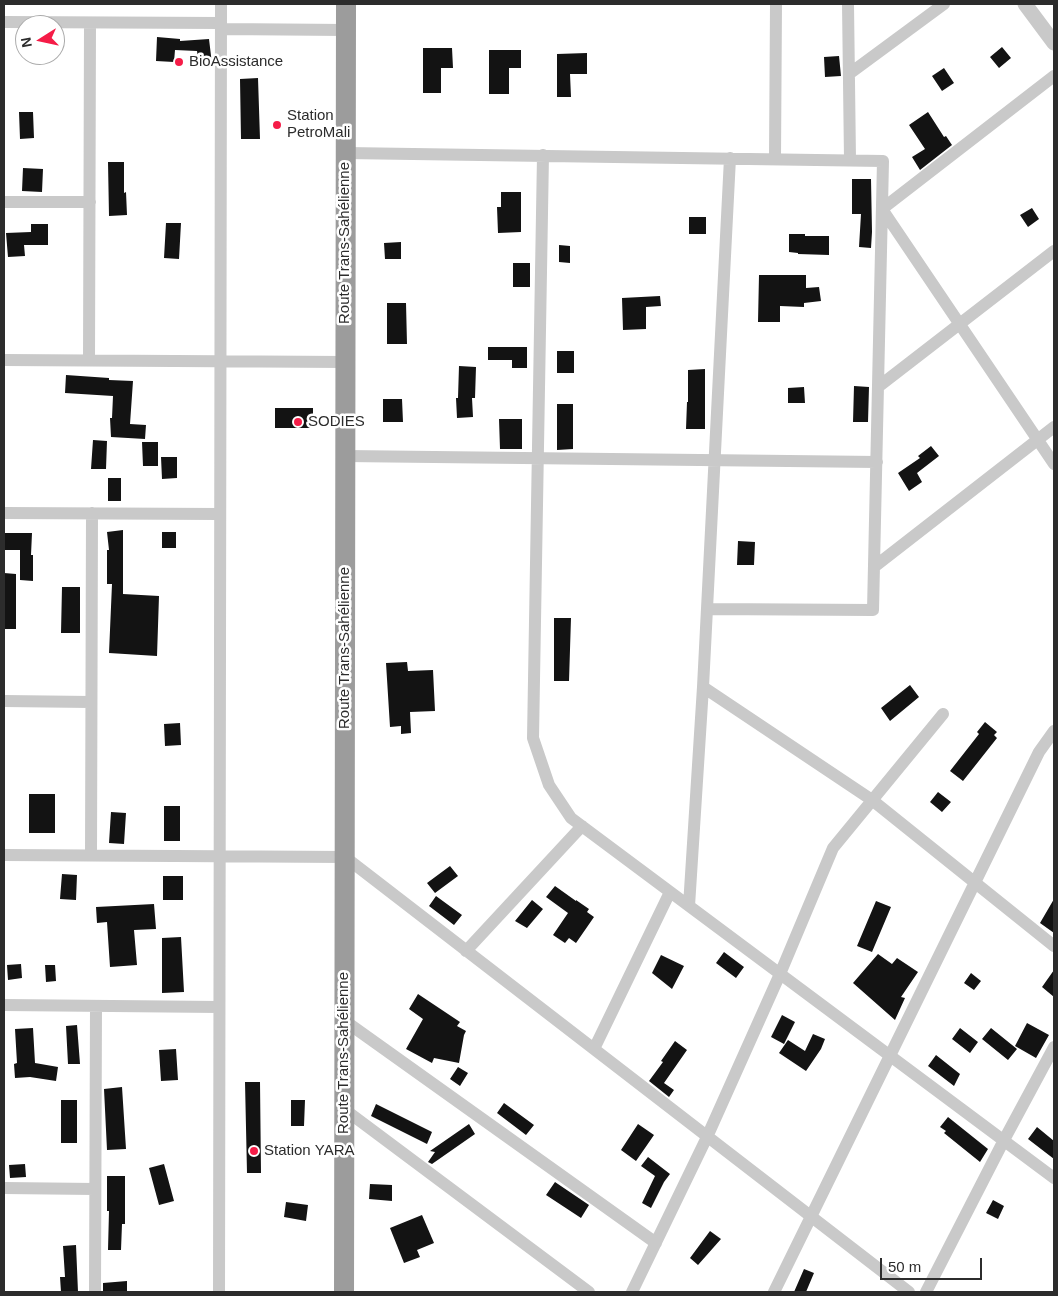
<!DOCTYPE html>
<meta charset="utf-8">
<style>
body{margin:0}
#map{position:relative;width:1058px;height:1296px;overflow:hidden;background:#fff;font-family:Helvetica,sans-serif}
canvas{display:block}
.frame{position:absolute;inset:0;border:5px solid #2c2c2c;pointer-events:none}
.north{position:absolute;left:15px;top:15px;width:50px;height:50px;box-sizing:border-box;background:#fff;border:1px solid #ababab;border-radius:50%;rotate:260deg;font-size:14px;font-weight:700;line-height:20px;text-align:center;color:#2c2c2c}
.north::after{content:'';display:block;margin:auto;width:18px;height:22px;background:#f51c47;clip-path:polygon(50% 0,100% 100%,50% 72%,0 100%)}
.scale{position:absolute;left:880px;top:1258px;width:102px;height:22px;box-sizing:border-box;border:2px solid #2c2c2c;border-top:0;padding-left:6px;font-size:15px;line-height:18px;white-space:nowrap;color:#2c2c2c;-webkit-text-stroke:4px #fff;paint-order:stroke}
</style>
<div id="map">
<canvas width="1058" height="1296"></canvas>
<div class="frame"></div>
<div class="north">N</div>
<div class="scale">50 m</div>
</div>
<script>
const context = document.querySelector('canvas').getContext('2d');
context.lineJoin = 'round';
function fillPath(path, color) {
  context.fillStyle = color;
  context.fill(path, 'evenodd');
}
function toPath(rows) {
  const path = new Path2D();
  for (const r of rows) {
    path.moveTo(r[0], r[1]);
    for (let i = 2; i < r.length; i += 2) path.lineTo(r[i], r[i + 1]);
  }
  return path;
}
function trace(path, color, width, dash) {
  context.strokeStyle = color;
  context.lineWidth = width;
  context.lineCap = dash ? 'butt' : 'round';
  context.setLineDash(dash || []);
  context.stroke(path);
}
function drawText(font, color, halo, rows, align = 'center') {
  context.font = font + ' Helvetica,sans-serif';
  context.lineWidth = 5;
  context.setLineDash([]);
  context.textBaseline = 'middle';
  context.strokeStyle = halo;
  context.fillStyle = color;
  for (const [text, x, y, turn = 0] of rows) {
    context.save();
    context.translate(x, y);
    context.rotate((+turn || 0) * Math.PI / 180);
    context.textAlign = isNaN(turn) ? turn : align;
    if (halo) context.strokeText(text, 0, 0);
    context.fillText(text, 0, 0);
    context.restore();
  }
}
fillPath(toPath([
 [157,37,180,39,180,41,209,39,212,64,199,65,197,51,175,50,174,62,156,61],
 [1002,47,1011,58,999,68,990,57],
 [423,48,452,48,453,68,441,68,441,93,423,93],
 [489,50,521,50,521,68,509,68,509,94,489,94],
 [587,53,587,74,570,74,571,97,557,97,557,54],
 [839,56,841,76,825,77,824,57],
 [944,68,954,83,942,91,932,76],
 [258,78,260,139,241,139,240,79],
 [19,112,33,112,34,138,20,139],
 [928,112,944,137,946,136,952,145,920,170,912,157,925,149,909,125],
 [108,162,124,162,124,193,126,192,127,215,109,216],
 [23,168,43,169,42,192,22,191],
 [852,179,871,179,872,232,871,248,859,247,861,214,852,214],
 [501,192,521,192,521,232,498,233,497,207,501,207],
 [1032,208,1039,219,1028,227,1020,215],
 [689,217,706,217,706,234,689,234],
 [166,223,181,223,179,259,164,258],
 [31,224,48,224,48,245,24,245,25,256,8,257,6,233,31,232],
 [789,234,805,234,805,236,829,236,829,255,798,254,798,253,789,252],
 [401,242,401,259,385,259,384,243],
 [559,245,570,246,570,263,559,262],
 [513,263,530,263,530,287,513,287],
 [759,275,806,275,806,288,819,287,821,301,804,303,804,307,780,306,780,322,758,322],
 [660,296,661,306,646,307,646,329,623,330,622,298],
 [387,303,406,303,407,344,387,344],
 [488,347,527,347,527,368,512,368,512,360,488,360],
 [557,351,574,351,574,373,557,373],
 [459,366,476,367,475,398,472,398,473,417,457,418,456,398,458,398],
 [705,369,705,429,686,429,687,402,688,402,688,370],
 [66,375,109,378,109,380,133,381,130,424,146,425,145,439,111,437,110,418,112,418,113,396,65,393],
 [854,386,869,387,868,422,853,422],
 [804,387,805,403,788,403,788,388],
 [383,399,402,399,403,422,383,422],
 [557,404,573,404,573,449,557,450],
 [275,408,313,408,313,428,275,428],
 [499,419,522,419,522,449,500,449],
 [93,440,107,441,106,469,91,469],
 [142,442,158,442,158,466,143,466],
 [931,446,939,456,917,473,922,482,909,491,898,473,920,458,918,456],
 [161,457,177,457,177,478,162,479],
 [108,478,121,478,121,501,108,501],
 [123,530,123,594,159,596,157,656,109,653,112,584,107,584,107,550,109,550,107,532],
 [162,532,176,532,176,548,162,548],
 [4,533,32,533,31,555,33,555,33,581,20,580,20,550,4,550],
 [738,541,755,542,754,565,737,565],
 [4,573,16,574,16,629,4,629],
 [62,587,80,587,80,633,61,633],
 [554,618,571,618,569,681,554,681],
 [407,662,408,671,433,670,435,711,410,712,411,733,401,734,401,726,390,727,386,663],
 [910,685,919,697,890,721,881,708],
 [985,722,997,732,994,735,997,738,963,781,950,771,979,734,977,732],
 [180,723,181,745,165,746,164,724],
 [938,792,951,802,942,812,930,802],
 [29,794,55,794,55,833,29,833],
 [164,806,180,806,180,841,164,841],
 [111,812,126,813,124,844,109,843],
 [450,866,458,876,435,893,427,883],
 [62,874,77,875,76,900,60,899],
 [163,876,183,876,183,900,163,900],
 [555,886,576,901,576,900,589,909,587,912,594,917,576,943,569,938,565,943,553,935,568,913,546,897],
 [436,896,462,915,454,925,429,906],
 [1054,899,1054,933,1040,923],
 [532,900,543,909,527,928,515,921],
 [876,901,891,907,872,952,857,946],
 [154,904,156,929,134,930,137,965,110,967,107,922,97,923,96,907],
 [181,937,184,992,162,993,162,938],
 [724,952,744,967,736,978,716,963],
 [878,954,892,964,897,958,918,972,901,997,905,998,895,1020,853,983],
 [661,955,684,966,672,989,652,973],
 [21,964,22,978,8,980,7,965],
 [45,965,55,965,56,981,46,982],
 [1054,970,1054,997,1042,987],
 [971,973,981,981,974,990,964,983],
 [418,994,460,1022,457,1026,466,1031,464,1035,459,1063,434,1058,432,1063,406,1049,423,1019,409,1009],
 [782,1015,795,1022,784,1044,771,1037],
 [1027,1023,1049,1035,1036,1058,1015,1046],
 [77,1025,80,1064,68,1064,66,1026],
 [33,1028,35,1063,58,1067,56,1081,30,1077,15,1078,14,1064,17,1063,15,1029],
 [960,1028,978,1042,970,1053,952,1039],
 [991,1028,1017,1049,1008,1060,982,1039],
 [813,1034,825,1039,821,1049,806,1071,779,1053,788,1040,805,1051],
 [675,1041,687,1050,664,1083,674,1090,669,1097,649,1081,663,1062,661,1061],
 [176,1049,178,1080,161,1081,159,1050],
 [936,1055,960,1074,954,1086,928,1066],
 [458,1067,468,1073,460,1086,450,1079],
 [245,1082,260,1082,261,1173,247,1173],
 [122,1087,126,1149,107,1150,104,1089],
 [61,1100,77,1100,77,1143,61,1143],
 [291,1100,305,1100,304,1126,291,1126],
 [504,1103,534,1125,526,1135,497,1113],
 [376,1104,432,1132,427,1144,371,1116],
 [948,1117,988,1149,980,1162,944,1133,946,1131,940,1127],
 [469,1124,475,1134,432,1164,428,1162,435,1152,430,1151],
 [638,1124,654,1135,636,1161,621,1150],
 [1037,1127,1054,1141,1054,1159,1028,1139],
 [648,1157,670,1174,664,1182,651,1208,642,1203,655,1176,641,1166],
 [25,1164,26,1177,10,1178,9,1165],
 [164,1164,174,1201,159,1205,149,1168],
 [107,1176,125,1176,125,1224,122,1224,121,1250,108,1250,109,1211,107,1211],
 [555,1182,589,1205,581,1218,546,1195],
 [370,1184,392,1185,392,1201,369,1199],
 [993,1200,1004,1206,998,1219,986,1213],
 [286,1202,308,1205,306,1221,284,1217],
 [422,1215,434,1243,417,1250,420,1257,404,1263,390,1228],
 [710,1231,721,1239,698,1265,690,1258],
 [76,1245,78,1292,61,1292,60,1277,65,1277,63,1246],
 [804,1269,814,1273,806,1292,794,1292],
 [127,1281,127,1292,103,1292,103,1283]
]), '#131313');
trace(toPath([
 [848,4,850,160],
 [4,22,221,23],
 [221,29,346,30],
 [849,74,944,4],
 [1054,76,882,209,1054,464],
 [346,153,883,161,873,610,707,609],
 [543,155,533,738,549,785,571,818,1054,1178],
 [775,158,776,4],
 [4,202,90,202],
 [4,360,345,362],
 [89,360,90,23],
 [878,387,1054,251],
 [345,456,877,462],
 [4,513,220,514],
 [874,567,1054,427],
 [703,687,872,800,1054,946],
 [4,701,91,702],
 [4,855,345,857,909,1292],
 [91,855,92,513],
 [689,906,703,687,730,158],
 [466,951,582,826],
 [4,1005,219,1007],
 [345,1021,656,1243],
 [594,1049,670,892],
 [344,1109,589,1292],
 [4,1188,95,1189],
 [95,1292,96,1006],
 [219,1292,221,4],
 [632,1292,707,1137,780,974,833,848,943,714],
 [774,1292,1039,752,1054,731],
 [926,1292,1004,1140,1054,1047]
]), '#c9c9c9', 12);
trace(toPath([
 [1025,4,1054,43]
]), '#c9c9c9', 15);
trace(toPath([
 [344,1292,346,4]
]), '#9c9c9c', 20);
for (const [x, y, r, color] of [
 [179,62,5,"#f51c47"],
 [277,125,5,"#f51c47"],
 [298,422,5,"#f51c47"],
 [254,1151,5,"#f51c47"]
]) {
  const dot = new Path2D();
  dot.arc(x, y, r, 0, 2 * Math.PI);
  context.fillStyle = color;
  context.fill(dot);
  trace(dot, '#fff', 2);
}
drawText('15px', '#2c2c2c', '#fff', [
 ["BioAssistance",189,62],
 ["Station",287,116],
 ["PetroMali",287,133],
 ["SODIES",308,422],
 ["Station YARA",264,1151]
], 'left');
drawText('15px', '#2c2c2c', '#fff', [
 ["Route Trans-Sahélienne",345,243,-90],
 ["Route Trans-Sahélienne",345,648,-90],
 ["Route Trans-Sahélienne",344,1053,-90]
]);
</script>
